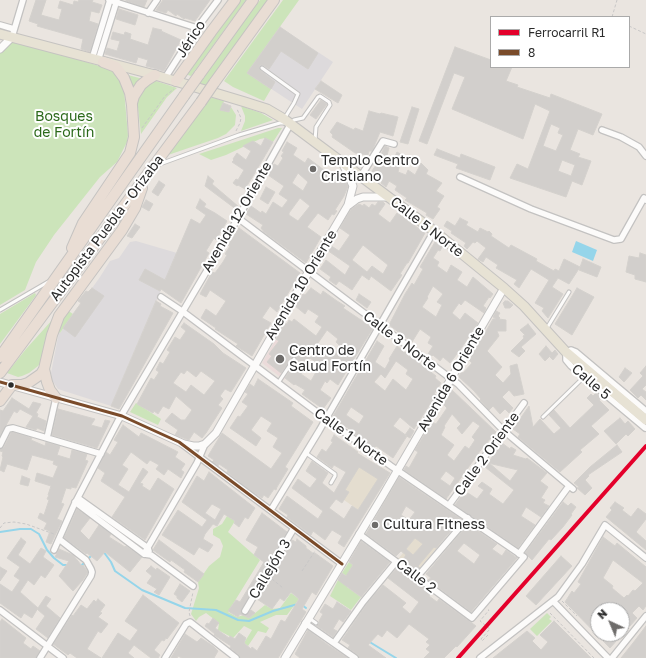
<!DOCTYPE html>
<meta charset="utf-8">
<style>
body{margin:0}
#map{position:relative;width:646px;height:658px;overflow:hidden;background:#eae5e0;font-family:"Golos Text",sans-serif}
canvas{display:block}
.legend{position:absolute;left:490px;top:16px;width:140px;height:52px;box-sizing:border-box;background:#fff;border:1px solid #aaa;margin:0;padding:5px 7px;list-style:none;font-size:12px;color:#2b2b2b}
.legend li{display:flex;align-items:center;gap:8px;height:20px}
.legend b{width:20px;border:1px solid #aaa}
.north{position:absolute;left:590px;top:602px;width:40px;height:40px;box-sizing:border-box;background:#fff;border:1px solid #aaa;border-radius:50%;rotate:316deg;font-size:11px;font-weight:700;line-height:16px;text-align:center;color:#2b2b2b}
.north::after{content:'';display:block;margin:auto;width:14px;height:18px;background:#6e6c6a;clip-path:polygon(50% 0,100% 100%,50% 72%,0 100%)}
</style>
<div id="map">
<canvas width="646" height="658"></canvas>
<ul class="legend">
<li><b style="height:5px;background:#e4002b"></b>Ferrocarril R1</li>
<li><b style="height:5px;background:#7a4b2a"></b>8</li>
</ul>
<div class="north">N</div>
</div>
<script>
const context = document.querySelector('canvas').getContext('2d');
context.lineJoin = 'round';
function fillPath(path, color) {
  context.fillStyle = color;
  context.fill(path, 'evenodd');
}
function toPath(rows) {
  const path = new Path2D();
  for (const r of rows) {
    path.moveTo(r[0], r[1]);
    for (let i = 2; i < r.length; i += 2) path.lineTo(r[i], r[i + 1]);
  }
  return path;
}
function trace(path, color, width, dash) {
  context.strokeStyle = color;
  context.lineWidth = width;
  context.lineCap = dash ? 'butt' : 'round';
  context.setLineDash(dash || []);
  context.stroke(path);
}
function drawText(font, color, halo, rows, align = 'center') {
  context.font = font + ' "Golos Text",sans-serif';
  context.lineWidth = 4;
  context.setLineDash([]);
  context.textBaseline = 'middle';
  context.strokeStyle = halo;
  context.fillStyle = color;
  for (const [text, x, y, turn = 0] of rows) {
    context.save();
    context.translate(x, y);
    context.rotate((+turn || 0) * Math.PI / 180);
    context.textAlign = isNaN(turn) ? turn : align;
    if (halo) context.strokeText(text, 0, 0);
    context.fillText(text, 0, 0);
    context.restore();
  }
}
fillPath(toPath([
 [280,27,333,62,302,109,247,73],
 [136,241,177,253,111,406,58,389,52,380,51,373,59,332,60,333,100,277,110,261,119,258,130,242]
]), '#dddadc');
fillPath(toPath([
 [357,453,390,473,364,514,334,493],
 [423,528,442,542,416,572,398,559]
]), '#e4ddcf');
fillPath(toPath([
 [276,339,298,355,284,380,262,363]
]), '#ebdbda');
fillPath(toPath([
 [240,0,246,0,191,76,188,75,189,70],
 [260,0,269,0,206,87,198,84],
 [283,0,299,0,247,73,271,89,264,101,233,87,224,81],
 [21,42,109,69,116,74,120,79,124,90,128,135,127,142,117,162,100,177,54,235,36,262,25,290,0,305,0,53,4,48,11,43],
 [128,75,143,79,132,91,132,87],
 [153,80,177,88,167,97,141,134,137,99,140,92],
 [210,97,224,101,221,110,229,112,231,107,236,115,235,125,226,134,218,138,168,155],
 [241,106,261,113,273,120,241,131,245,121,245,116],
 [278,128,282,128,273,142,265,138,260,139,226,155,211,160,199,154],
 [35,293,36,295,34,298,0,344,0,314],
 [67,310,73,314,60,333,59,332,62,319],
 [53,319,41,362,38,366,29,373,22,376,18,377,7,373,26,349],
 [136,403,161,419,158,425,130,412],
 [227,516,235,521,228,532,260,560,228,612,237,617,244,615,249,618,265,605,272,609,280,608,291,593,299,599,287,615,276,615,260,622,269,628,266,633,258,631,248,646,244,643,252,630,244,626,233,638,218,630,219,623,206,613,199,617,196,621,191,614,199,588,198,582,209,566,220,557,223,546,220,539,213,535,213,529,222,524],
 [349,562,353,565,350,570,351,579,347,587,361,597,351,610,330,596,338,580,348,577,342,573],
 [547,613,551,617,549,619,552,621,537,636,530,629]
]), '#cce4ba');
fillPath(toPath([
 [576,241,597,250,593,261,572,252]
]), '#95d5ea');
trace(toPath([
 [0,532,20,529,31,529,39,534,47,550,54,558,63,565,67,565],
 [103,551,111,562,115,571,142,590,185,608,216,610,238,620,249,621,273,611,298,604],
 [80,567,92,555],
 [302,605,306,608],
 [368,641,396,658]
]), '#95d5ea', 2);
const building = toPath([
 [36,0,46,0,41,15,59,20,62,9,58,8,60,1,73,5,74,1,78,2,79,0,93,0,92,2,102,5,99,13,91,11,89,21,98,24,90,52,81,49,83,39,37,26,38,24,29,21,36,0],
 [126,0,147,0,144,7,126,1,126,0],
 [163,0,210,0,195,21,185,18,184,19,177,14,176,16,168,10,166,13,156,10,163,0],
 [119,9,138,15,135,25,116,19,119,9],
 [280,27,318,53,308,69,281,51,269,69,263,65,260,65,259,68,260,70,275,82,271,89,247,73,280,27],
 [153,28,162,30,161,31,181,40,164,71,146,66,148,60,138,57,136,63,105,54,107,48,117,51,120,41,111,39,113,32,124,35,125,32,131,34,130,39,148,45,153,28],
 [455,47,491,60,491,67,512,67,506,81,518,85,517,87,550,98,551,94,602,114,593,135,578,129,570,150,580,154,578,157,591,161,582,185,572,181,566,197,510,178,517,164,528,169,550,111,535,104,523,139,452,109,465,77,454,73,427,144,419,141,455,47],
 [551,124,560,128,558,133,563,135,556,151,543,146,551,124],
 [562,160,575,165,571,176,558,171,562,160],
 [321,81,342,95,338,103,315,89,321,81],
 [321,100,327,104,316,119,310,115,321,100],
 [223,103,231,106,229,112,220,110,223,103],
 [412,107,419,109,408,144,400,142,412,107],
 [369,111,380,114,381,113,398,117,393,136,380,132,373,149,372,151,369,151,368,155,355,153,332,137,333,135,330,132,337,122,354,130,355,128,363,131,369,111],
 [265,138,273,142,253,176,245,189,238,185,237,186,233,183,236,179,238,180,244,170,232,162,234,160,233,159,237,153,246,160,251,151,243,146,253,141,261,146,265,138],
 [287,142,297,148,293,155,305,163,308,158,328,173,329,171,340,179,341,178,346,182,348,186,344,196,335,210,337,211,334,215,332,214,328,220,318,213,307,227,321,237,306,263,264,232,261,228,263,225,246,214,251,206,261,213,262,211,266,214,273,202,282,208,288,200,279,194,284,186,268,175,274,164,278,166,283,158,281,156,284,152,282,151,287,142],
 [298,173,308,182,303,191,292,183,298,173],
 [300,198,310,206,298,221,289,215,289,213,300,198],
 [385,146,389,148,386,159,393,161,397,152,404,156,400,164,398,172,406,175,408,170,415,175,421,163,428,170,426,174,442,183,436,191,444,196,437,207,440,209,433,219,426,215,427,213,405,200,407,198,395,190,397,186,389,181,386,187,381,183,382,182,370,174,376,165,385,146],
 [437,149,460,158,461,154,495,167,490,180,456,168,458,164,434,155,437,149],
 [208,176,214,181,212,184,239,207,237,210,205,186,208,176],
 [159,181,165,185,158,196,152,192,159,181],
 [266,187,275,192,268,204,260,199,266,187],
 [200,199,206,204,204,207,215,213,227,221,216,240,214,238,206,251,209,253,181,303,161,289,160,291,139,280,145,269,165,280,191,219,200,224,206,215,196,208,200,199],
 [146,200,153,204,149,211,142,207,146,200],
 [378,202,383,202,385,204,378,214,390,223,397,213,425,233,408,263,407,263,400,274,402,275,391,291,371,276,369,280,362,275,352,290,339,281,336,285,329,280,331,277,320,269,326,260,345,275,350,266,327,250,330,245,339,251,350,235,340,228,351,209,359,204,363,206,364,204,369,208,372,204,375,206,378,202],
 [363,245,388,265,383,274,372,266,367,272,352,260,363,245],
 [460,218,468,222,466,225,478,232,480,228,488,232,489,231,492,234,491,236,509,248,511,245,537,259,536,261,554,271,555,269,559,271,564,259,580,267,569,284,558,278,552,287,563,294,548,318,542,311,544,308,535,303,549,280,531,269,519,288,514,284,517,280,496,268,498,265,486,257,483,262,478,259,486,248,477,241,475,243,473,242,467,249,464,246,466,243,451,233,452,231,444,226,447,221,455,226,460,218],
 [135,224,140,227,132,238,127,236,135,224],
 [239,228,300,273,277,312,270,306,262,318,271,323,252,356,236,346,238,344,215,329,216,328,201,318,206,309,216,316,226,301,210,290,206,297,200,294,212,272,215,273,223,262,227,255,225,254,230,246,228,245,239,228],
 [435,242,442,247,440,251,438,250,433,258,439,262,437,266,447,273,451,265,462,272,457,280,467,287,473,277,493,294,490,298,489,297,483,306,486,308,484,313,465,300,461,305,459,303,452,313,460,320,465,313,478,323,460,350,450,363,443,357,440,361,433,355,432,356,428,354,433,346,428,343,431,337,420,329,412,342,389,325,405,294,412,283,414,285,423,269,420,267,435,242],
 [433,286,443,294,437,302,442,305,436,317,422,307,428,298,427,297,433,286],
 [640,253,646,255,646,282,635,279,635,275,626,272,629,256,639,258,640,253],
 [583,259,601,267,597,277,579,270,583,259],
 [92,288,104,296,75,337,63,328,81,303,78,301,86,291,88,292,92,288],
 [311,288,321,295,323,291,337,301,345,306,343,308,373,328,338,385,330,379,327,383,325,381,320,390,331,398,323,409,302,394,305,390,295,384,294,385,285,378,296,361,296,357,292,357,281,373,267,362,272,356,269,354,279,341,276,339,285,323,287,324,289,320,292,322,294,319,316,336,322,327,315,322,319,316,308,309,305,314,295,306,303,294,305,295,311,288],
 [327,330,338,339,336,342,340,346,331,357,316,346,327,330],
 [310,358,320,365,311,381,301,374,310,358],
 [577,288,594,297,572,335,555,324,577,288],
 [359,294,371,302,367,308,356,300,359,294],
 [156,301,161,304,160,306,173,313,119,409,111,406,156,301],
 [505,301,508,301,513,305,510,308,505,308,503,303,505,301],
 [496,311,500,313,498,316,500,318,499,319,506,320,506,331,497,331,499,336,487,351,502,367,495,375,503,383,511,374,510,366,517,364,524,394,514,396,509,390,502,397,513,408,509,413,505,409,500,414,493,406,489,410,480,400,481,399,474,391,459,377,461,372,463,373,472,363,469,360,493,319,496,319,493,317,496,311],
 [184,323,214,344,223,353,246,368,231,392,225,389,220,396,223,399,218,405,222,408,206,433,202,438,194,432,189,440,175,435,178,430,165,421,172,413,181,420,185,420,192,410,176,396,169,409,163,406,158,414,154,411,153,413,137,404,151,378,154,380,159,372,156,370,160,362,163,364,170,352,167,350,175,337,180,340,186,331,181,327,184,323],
 [187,370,196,377,201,371,215,381,204,395,191,385,186,392,173,383,181,372,184,374,187,370],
 [528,324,536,334,521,347,525,351,519,357,511,351,524,338,523,336,525,335,520,330,528,324],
 [377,341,384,346,375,362,385,369,390,360,389,359,397,346,436,376,435,378,441,383,434,394,436,395,414,429,400,417,393,426,407,436,393,458,376,446,374,448,371,446,353,433,354,432,332,418,377,341],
 [396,361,408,370,406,374,413,379,406,390,393,379,385,391,374,382,381,374,385,378,396,361],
 [351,407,364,416,359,424,346,415,351,407],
 [546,346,552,353,555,350,558,354,553,360,549,356,551,355,545,361,539,354,546,346],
 [646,366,646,385,642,389,646,392,646,400,641,395,638,398,630,390,643,376,640,373,646,366],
 [625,368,632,373,624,382,619,377,625,368],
 [258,379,293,403,291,406,313,422,285,467,288,469,277,487,276,490,274,489,268,498,264,495,262,498,251,491,227,472,228,470,219,464,218,466,212,462,214,460,208,456,222,433,271,469,282,453,273,447,278,438,267,431,272,423,261,416,251,430,261,438,256,446,230,428,238,416,240,417,248,406,242,402,248,394,245,392,250,384,254,387,258,379],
 [451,389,496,432,480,451,446,499,404,470,406,466,409,468,418,452,415,450,432,422,436,424,447,408,443,404,451,389],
 [452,414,461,424,457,428,462,434,473,421,480,426,472,437,475,440,469,449,465,446,454,461,447,455,454,445,441,435,445,427,444,426,452,414],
 [446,471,455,478,450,486,440,479,446,471],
 [596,393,602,398,599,400,609,410,591,426,599,434,580,450,582,452,560,472,518,437,520,434,513,429,529,406,533,427,540,419,554,434,561,428,549,415,554,410,570,428,594,405,587,398,591,394,593,396,596,393],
 [12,398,29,409,33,402,41,404,36,413,38,414,37,417,46,421,44,431,37,428,36,430,26,427,33,416,20,409,17,413,14,411,0,436,0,410,3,411,12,398],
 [58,409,95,419,91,425,102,428,105,420,110,421,97,448,52,435,58,409],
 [620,418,625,424,628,421,635,429,628,436,626,434,616,444,604,431,620,418],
 [123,425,139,437,141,433,178,452,175,457,185,464,181,470,184,472,181,478,168,469,164,475,156,469,159,465,150,460,147,464,131,452,122,465,128,469,118,485,129,492,143,468,148,472,140,483,143,484,142,486,150,491,158,478,174,489,145,540,112,517,125,497,101,481,105,473,98,468,106,452,110,455,118,442,114,440,123,425],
 [410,428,414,431,410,438,405,435,410,428],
 [13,432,32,438,31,440,45,446,46,442,60,446,57,455,70,459,72,450,87,454,85,460,88,461,76,488,71,487,71,489,66,488,61,503,64,504,57,519,62,521,51,544,46,542,50,531,44,529,47,523,38,518,40,513,44,515,49,500,47,499,49,495,48,495,51,486,35,481,37,473,53,478,58,466,53,464,54,461,32,455,27,470,7,464,4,472,0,470,3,457,2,456,3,452,0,451,0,449,4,447,11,433,13,432],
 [334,435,358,452,357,453,390,473,344,547,338,543,342,536,332,530,325,540,313,531,311,535,287,517,288,515,279,509,287,496,318,519,323,511,292,488,298,479,310,488,317,479,306,471,312,461,328,473,322,483,334,493,346,472,334,465,332,468,317,457,322,449,326,452,333,442,331,441,334,435],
 [359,467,378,479,358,510,352,506,344,519,329,508,336,499,342,503,349,492,345,490,359,467],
 [502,443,510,449,511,447,516,450,513,455,526,459,527,458,547,473,540,481,548,487,541,498,545,500,543,503,549,506,541,517,526,507,521,516,535,525,518,548,455,505,463,494,466,496,468,493,477,499,484,490,478,486,482,482,492,489,489,494,503,504,514,490,485,467,488,462,510,481,518,470,488,463,502,443],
 [617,445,622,452,588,475,589,476,585,480,592,488,585,495,577,488,579,487,574,483,590,467,617,445],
 [209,472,255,508,248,519,245,517,239,527,234,523,235,521,224,514,217,526,213,524,205,534,203,539,213,545,208,552,199,547,194,555,162,535,178,510,202,527,207,520,182,502,197,476,204,481,209,472],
 [212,504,221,509,215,520,205,513,212,504],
 [22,476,30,479,28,486,20,484,22,476],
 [399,477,461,519,436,548,434,547,418,566,420,568,416,571,402,561,406,555,401,551,396,556,366,534,399,477],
 [406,506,415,512,409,520,401,515,406,506],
 [415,538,423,544,413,555,406,549,415,538],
 [563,502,568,506,571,503,576,507,571,514,572,515,563,527,551,540,549,539,532,560,525,553,563,502],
 [615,502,624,508,622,510,631,517,638,508,646,514,646,519,636,532,646,541,646,550,606,517,612,510,610,508,615,502],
 [77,509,90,518,80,531,89,540,99,525,111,534,109,537,125,547,126,546,142,557,130,572,105,552,97,561,87,553,86,554,64,538,77,509],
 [262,513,287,532,241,611,242,613,245,615,247,614,251,610,255,613,249,618,240,614,238,617,228,611,236,600,240,602,264,562,254,555,258,547,246,540,262,513],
 [468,524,497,544,492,549,502,556,506,550,517,558,471,612,428,580,431,578,426,574,468,524],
 [464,543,480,555,474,564,457,551,464,543],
 [603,537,615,546,617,543,646,567,646,606,643,610,639,606,632,613,637,618,630,626,622,619,622,610,598,610,598,634,613,634,618,639,610,648,565,602,572,591,574,593,581,584,578,582,603,537],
 [613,560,643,583,635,591,633,590,628,596,627,595,624,598,612,588,613,586,603,578,613,560],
 [21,538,26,542,18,555,30,564,41,548,46,551,43,557,54,565,45,578,41,575,34,585,28,580,20,592,38,608,46,596,51,599,46,606,60,618,48,638,36,629,45,616,37,609,38,608,32,618,24,613,21,618,0,603,0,584,12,592,20,580,14,576,20,567,7,558,21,538],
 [297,539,306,546,306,548,314,554,315,553,333,566,316,595,312,592,302,609,306,612,278,658,240,658,239,655,230,648,231,646,214,635,215,634,205,626,207,623,209,624,213,618,219,623,215,628,229,638,230,636,235,639,239,633,246,638,244,643,251,649,252,647,257,651,266,636,271,639,281,620,285,622,299,599,291,592,284,601,280,598,272,609,257,599,292,540,296,542,297,539],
 [159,540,204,574,198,582,184,572,185,570,171,560,170,562,153,550,159,540],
 [361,541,390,562,361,597,338,580,342,573,346,576,353,565,349,562,361,541],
 [59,549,73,555,82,566,83,565,85,568,88,572,83,580,73,591,59,576,69,561,55,557,59,549],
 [561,556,572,566,536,605,526,596,561,556],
 [151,566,156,570,157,568,170,577,159,595,154,592,157,589,147,583,152,576,146,571,151,566],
 [0,567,7,571,0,581,0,567],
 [397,568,431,593,429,596,437,602,439,599,476,626,457,647,456,646,444,658,424,658,430,652,426,649,430,645,426,642,429,639,409,624,397,638,387,630,382,637,378,634,368,645,386,658,359,658,358,655,348,648,350,645,342,640,368,602,383,585,406,603,402,607,410,614,419,602,388,578,397,568],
 [180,584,190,591,182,602,177,598,177,596,174,594,180,584],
 [143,595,179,623,167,639,166,638,164,641,162,640,154,650,160,655,158,658,151,658,134,645,128,653,134,658,102,658,118,633,130,641,138,630,125,621,143,595],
 [98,599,105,605,100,612,102,613,98,617,108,624,101,633,98,631,87,649,101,658,77,658,70,653,68,655,53,644,72,615,73,616,81,605,87,609,94,600,96,602,98,599],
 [337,602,351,611,343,622,339,619,333,629,337,631,333,637,317,626,319,624,319,621,323,614,320,612,325,604,333,609,337,602],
 [2,619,26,638,23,643,31,649,33,646,40,651,36,658,0,658,0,622,2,619],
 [554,621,591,658,493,658,527,631,535,638,532,641,541,650,548,642,540,635,554,621],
 [646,626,646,658,621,658,633,643,646,626],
 [308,630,328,645,348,658,300,658,295,654,308,630],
 [185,634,197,642,201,638,213,646,218,651,214,658,182,658,178,656,177,658,171,658,185,634]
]);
fillPath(building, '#d2cfcc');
trace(building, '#d4d1cd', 1);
const service = toPath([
 [262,68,298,94,294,103,284,119],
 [292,122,294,120,303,118,318,97,320,96,329,102,330,105,316,127,315,141],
 [160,164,239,135,280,123,285,123],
 [0,310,48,282],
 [547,328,569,292],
 [278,383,294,359],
 [543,417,584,377],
 [306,453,335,474,335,476,331,483],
 [309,618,316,623]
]);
const minor = toPath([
 [109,0,197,28],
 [148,13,157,0],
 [0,25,14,29],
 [12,37,23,0],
 [92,59,110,0],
 [98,61,117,0],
 [165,78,197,28,218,0],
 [602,130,621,137,639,147,646,156],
 [361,176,383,141,394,144],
 [460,177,531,209,614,240,621,239,644,198,646,200],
 [238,218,458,384,504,431,573,489],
 [161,297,182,311,326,419,391,466,524,557,472,618,359,534],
 [645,428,571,366,566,360,566,352,571,350,576,352,646,411],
 [47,438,56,398],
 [182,444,342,564],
 [0,445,8,429,13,428,101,454],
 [78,498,148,548,149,551],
 [75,502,144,554,151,555,193,586],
 [449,505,524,403],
 [271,510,319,431,434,231],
 [54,550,74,505,118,421,238,218,291,123],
 [144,554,197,463,205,444],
 [519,554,569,486],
 [417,577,468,518],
 [553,601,608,658],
 [0,610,63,658],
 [245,611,294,528],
 [305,623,355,658],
 [334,643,363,602,396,562],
 [40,658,91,576,92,572,91,569,86,560,59,539],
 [165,658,186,624,190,622,236,658],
 [480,658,558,597,582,564,605,525,646,558],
 [612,658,646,616]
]);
const tertiary = toPath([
 [0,49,12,37],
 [349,205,357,199,363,197,388,197],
 [0,382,122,416,184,444,193,446,199,446,205,444,216,433,309,271,348,205,353,186,343,164],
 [285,658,382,497,504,288]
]);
const primary = toPath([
 [0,34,155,75,245,102,267,109,284,119,434,231,504,288,524,306,566,352,646,420]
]);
const motorway = toPath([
 [199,75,253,0],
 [176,81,211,32,235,0],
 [214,83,274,0],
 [132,103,134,96,141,85,147,80,155,75],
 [72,248,83,223,130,153,134,137,132,105,130,93,124,78,116,67,103,62],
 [0,357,184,96],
 [44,369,47,382,50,390,56,398],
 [0,373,201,102],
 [0,401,12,385,22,385,28,383,41,374,44,369,52,335,59,316,122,230,135,208,142,188]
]);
trace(service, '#c3c2c1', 5);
trace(minor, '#c3c2c1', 8);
trace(tertiary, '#c3c2c1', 9);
trace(primary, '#c5c3c1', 11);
trace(motorway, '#c5c3c1', 12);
trace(toPath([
 [612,17,617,0],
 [629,26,646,34],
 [142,128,165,96,174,89],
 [236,131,240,123,241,118,237,109],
 [0,528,4,523,14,522,26,524,54,534],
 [302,571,315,551],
 [272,579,283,588],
 [562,601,577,616],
 [550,613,594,658],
 [190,616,189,612,193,592],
 [488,635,482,641,481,639,490,629,480,621,489,610,488,610]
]), '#c8c7c7', 1, [3, 2]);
trace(service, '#fcfbfa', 3);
trace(minor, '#fcfbfa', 5.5);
trace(tertiary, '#fcfbfa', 7);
trace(primary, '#e7e2d4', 9);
trace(motorway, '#e9ddd4', 10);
const motorwayBridge = toPath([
 [184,96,199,75],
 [201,102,214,83]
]);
trace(motorwayBridge, '#c5c3c1', 12, []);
trace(motorwayBridge, '#e9ddd4', 10);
trace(toPath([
 [0,382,122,416,179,442,342,564]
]), '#7a4b2a', 3);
trace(toPath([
 [458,658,646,446]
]), '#e4002b', 4);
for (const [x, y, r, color] of [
 [313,169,4,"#6e6c6a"],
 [280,359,5,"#6e6c6a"],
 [11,385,3.5,"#2b2b2b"],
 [375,525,4,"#6e6c6a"]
]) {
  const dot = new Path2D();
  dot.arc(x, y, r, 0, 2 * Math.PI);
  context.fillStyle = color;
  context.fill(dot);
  trace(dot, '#fff', 1.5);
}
drawText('14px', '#2b2b2b', '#fff', [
 ["Jérico",191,39,-57],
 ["Avenida 12 Oriente",237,217,-60],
 ["Calle 5 Norte",427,227,38],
 ["Autopista Puebla - Orizaba",107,228,-53],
 ["Avenida 10 Oriente",301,285,-59],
 ["Calle 3 Norte",400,341,37],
 ["Avenida 6 Oriente",451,379,-60],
 ["Calle 5",591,382,41],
 ["Calle 1 Norte",351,437,36],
 ["Calle 2 Oriente",487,454,-54],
 ["Callejón 3",270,569,-59],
 ["Calle 2",416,576,37]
]);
drawText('14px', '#2b691a', '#fff', [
 ["Bosques",64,117],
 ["de Fortín",64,133]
]);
drawText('14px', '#2b2b2b', '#fff', [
 ["Templo Centro",321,161],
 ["Cristiano",321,177],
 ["Centro de",289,351],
 ["Salud Fortín",289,367],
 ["Cultura Fitness",383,525]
], 'left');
</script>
